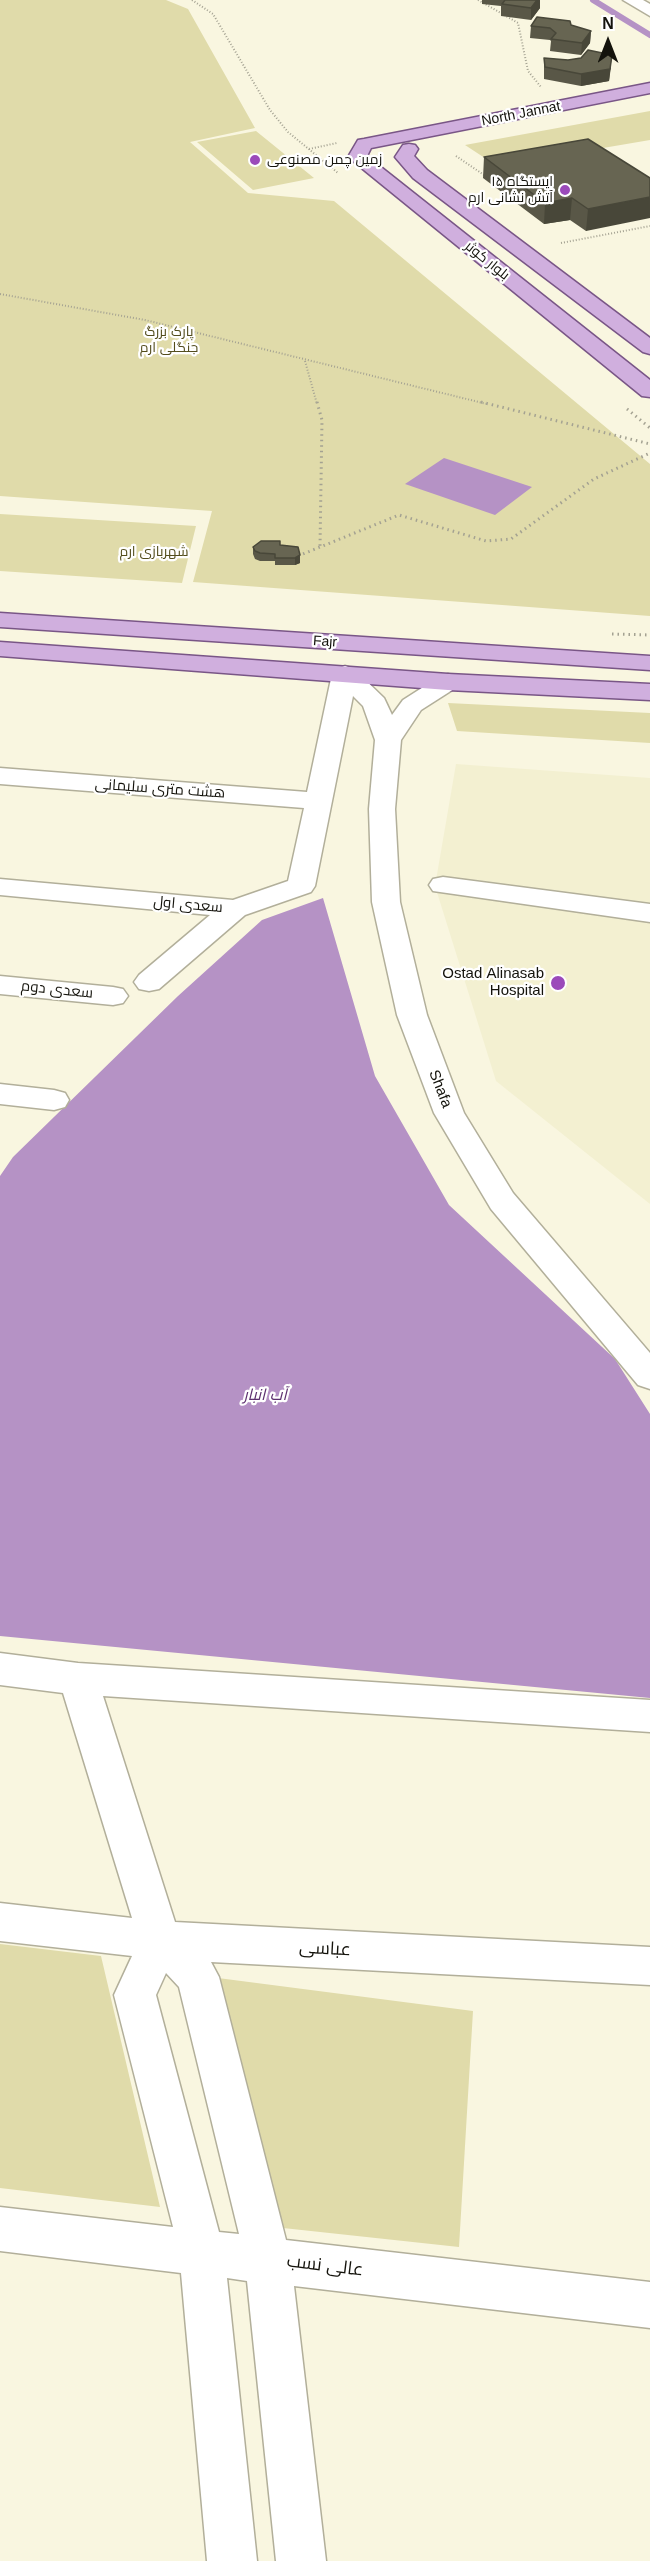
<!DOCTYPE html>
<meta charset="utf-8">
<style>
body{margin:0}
#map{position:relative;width:650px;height:2561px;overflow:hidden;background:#f9f6e0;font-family:Arial,sans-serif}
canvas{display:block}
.north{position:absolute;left:578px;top:12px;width:60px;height:60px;-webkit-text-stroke:4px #fff;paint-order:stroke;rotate:0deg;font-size:16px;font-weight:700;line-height:24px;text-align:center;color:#14130c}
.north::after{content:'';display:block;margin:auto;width:21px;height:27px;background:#14130c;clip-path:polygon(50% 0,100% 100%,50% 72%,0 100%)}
</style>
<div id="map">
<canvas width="650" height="2561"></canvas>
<div class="north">N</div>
</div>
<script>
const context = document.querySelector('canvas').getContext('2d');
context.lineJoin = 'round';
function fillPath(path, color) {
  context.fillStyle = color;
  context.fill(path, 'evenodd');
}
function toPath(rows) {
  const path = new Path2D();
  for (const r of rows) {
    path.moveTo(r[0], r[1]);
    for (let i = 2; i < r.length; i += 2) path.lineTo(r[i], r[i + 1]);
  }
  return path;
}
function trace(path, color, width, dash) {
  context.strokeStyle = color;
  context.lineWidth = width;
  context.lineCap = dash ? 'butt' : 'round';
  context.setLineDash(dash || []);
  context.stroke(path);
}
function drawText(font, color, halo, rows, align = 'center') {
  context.font = font + ' Arial,Cairo,sans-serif';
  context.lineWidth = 4.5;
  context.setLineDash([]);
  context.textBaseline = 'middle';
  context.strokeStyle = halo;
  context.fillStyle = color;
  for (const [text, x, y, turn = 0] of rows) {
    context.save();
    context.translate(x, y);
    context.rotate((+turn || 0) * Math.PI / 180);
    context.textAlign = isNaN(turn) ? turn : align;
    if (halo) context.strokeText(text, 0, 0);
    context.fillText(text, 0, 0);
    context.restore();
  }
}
fillPath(toPath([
 [456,764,650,778,650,1204,496,1081,435,886]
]), '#f3f0d1');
fillPath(toPath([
 [0,0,166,0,188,9,255,128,190,142,248,193,334,201,650,464,650,616,193,582,212,511,0,496],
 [650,111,650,140,497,166,465,145],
 [256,131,314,178,253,190,197,142],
 [0,514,196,526,182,583,0,571],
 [448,703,650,713,650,743,457,731],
 [0,1944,101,1956,160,2207,0,2188],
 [218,1978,473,2011,459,2247,283,2228]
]), '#e0dbaa');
fillPath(toPath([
 [444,458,532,487,495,515,405,484],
 [323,898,375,1076,449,1205,615,1359,650,1414,650,1698,0,1636,0,1176,13,1157,178,996,262,920]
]), '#b592c5');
trace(toPath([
 [593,0,650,35]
]), '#b592c5', 6);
const minor = toPath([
 [623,0,643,0,650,4,650,16,623,0],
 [345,666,354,669,384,698,392,715,403,700,439,677,448,674,457,677,461,682,457,687,421,710,401,740,395,809,400,902,427,1015,464,1113,513,1193,650,1353,650,1389,638,1385,491,1209,434,1113,397,1015,372,902,369,809,375,740,363,706,353,696,315,886,311,892,245,915,159,989,149,991,139,989,134,982,139,975,210,915,0,895,0,879,233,900,288,881,304,808,0,784,0,768,307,792,332,674,336,669,345,666],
 [443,877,650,904,650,922,433,891,429,885,433,879,443,877],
 [0,976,113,987,123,989,128,996,123,1003,113,1005,0,994,0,976],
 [0,1084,54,1090,65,1093,69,1100,65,1107,54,1110,0,1104,0,1084],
 [0,1653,78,1663,650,1700,650,1732,103,1696,175,1922,650,1947,650,1985,211,1962,219,1977,286,2240,650,2282,650,2328,294,2286,326,2561,276,2561,247,2281,227,2278,257,2561,207,2561,181,2273,0,2251,0,2207,173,2227,114,1995,132,1956,0,1941,0,1903,132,1918,63,1693,0,1685,0,1653],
 [166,1973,179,1987,239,2234,219,2232,156,1995,166,1973]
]);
const major = toPath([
 [650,83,650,93,371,148,367,156,650,380,650,397,642,396,348,157,358,140,364,139,650,83],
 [409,144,415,145,418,149,414,156,427,170,650,338,650,354,643,352,413,178,395,157,403,145,409,144],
 [0,613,650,656,650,670,0,627,0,613],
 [0,642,448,674,650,684,650,700,448,690,0,656,0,642]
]);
trace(minor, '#b2af9a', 3);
trace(major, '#795686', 3);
trace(toPath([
 [192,0,213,14,270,110,288,132,338,173],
 [478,0,518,23,528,71,541,87],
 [309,149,337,143],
 [456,156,484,175,488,174],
 [561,243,650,226],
 [0,294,145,320,487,404],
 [305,361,317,404]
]), '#a4a292', 2, [1, 2]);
trace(toPath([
 [317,402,322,420,320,547],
 [481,402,650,444],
 [627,409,650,428],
 [298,556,399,515,486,541,511,539,594,479,650,453],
 [612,634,650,635]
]), '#a4a292', 3, [1.5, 4]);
fillPath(minor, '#fff');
fillPath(major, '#d0afde');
fillPath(toPath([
 [482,0,540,0,540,8,531,20,501,16,501,6,482,4],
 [571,25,591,31,590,43,581,55,550,51,551,41,550,40,530,38,531,26],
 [544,58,568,60,611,67,609,81,581,86,544,79],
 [484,157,650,178,586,231,570,220,544,224,483,178],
 [280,545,300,555,300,563,295,565,275,565,275,561,260,561,255,559,253,554,253,547]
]), '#595747');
fillPath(toPath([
 [537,0,540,0,540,8,531,20,531,8],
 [591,31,590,43,581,55,582,43],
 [612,55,609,81,581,86,581,74],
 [650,197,650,218,586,231,588,209],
 [572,198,570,220,544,224,545,203],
 [300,555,300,563,295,565,295,558]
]), '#484739');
const building = toPath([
 [505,0,537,0,531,8,502,4,505,0],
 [537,17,570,21,571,25,591,31,582,43,551,39,556,33,550,28,531,26,537,17],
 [588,50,612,55,610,69,581,74,545,67,544,58,568,60,581,58,588,50],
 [588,139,650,178,650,197,588,209,572,198,545,203,484,157,588,139],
 [261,541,280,541,280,545,298,547,300,555,295,558,275,558,275,554,260,553,255,551,253,547,261,541]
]);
fillPath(building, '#676552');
trace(building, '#484739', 1.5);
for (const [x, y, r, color] of [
 [255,160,6,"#9b4aba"],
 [565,190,6,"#9b4aba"],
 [558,983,8,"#9b4aba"]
]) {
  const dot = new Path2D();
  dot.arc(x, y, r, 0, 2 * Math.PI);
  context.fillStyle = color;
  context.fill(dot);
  trace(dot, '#fff', 2);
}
drawText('14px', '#14130c', '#fff', [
 ["North Jannat",521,114,-11],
 ["بلوار کوثر",487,261,39],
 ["Fajr",325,642,4]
]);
drawText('14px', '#14130c', '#fff', [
 ["زمین چمن مصنوعی",267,160],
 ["ایستگاه ۱۵",553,182,"right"],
 ["آتش نشانی ارم",553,198,"right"]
], 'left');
drawText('14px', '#534d1d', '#fff', [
 ["پارک بزرگ",169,332],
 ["جنگلی ارم",169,348],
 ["شهربازی ارم",154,552]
]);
drawText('15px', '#14130c', '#fff', [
 ["هشت متری سلیمانی",160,789,4],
 ["سعدی اول",188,905,5],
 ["سعدی دوم",57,990,6],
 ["Shafa",440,1089,69]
]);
drawText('15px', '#14130c', '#fff', [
 ["Ostad Alinasab",544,974],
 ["Hospital",544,991]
], 'right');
drawText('italic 16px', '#5d306f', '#fff', [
 ["آب انبار",265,1396]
]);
drawText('18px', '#14130c', '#fff', [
 ["عباسی",325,1949,3],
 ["عالی نسب",325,2266,7]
]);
</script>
